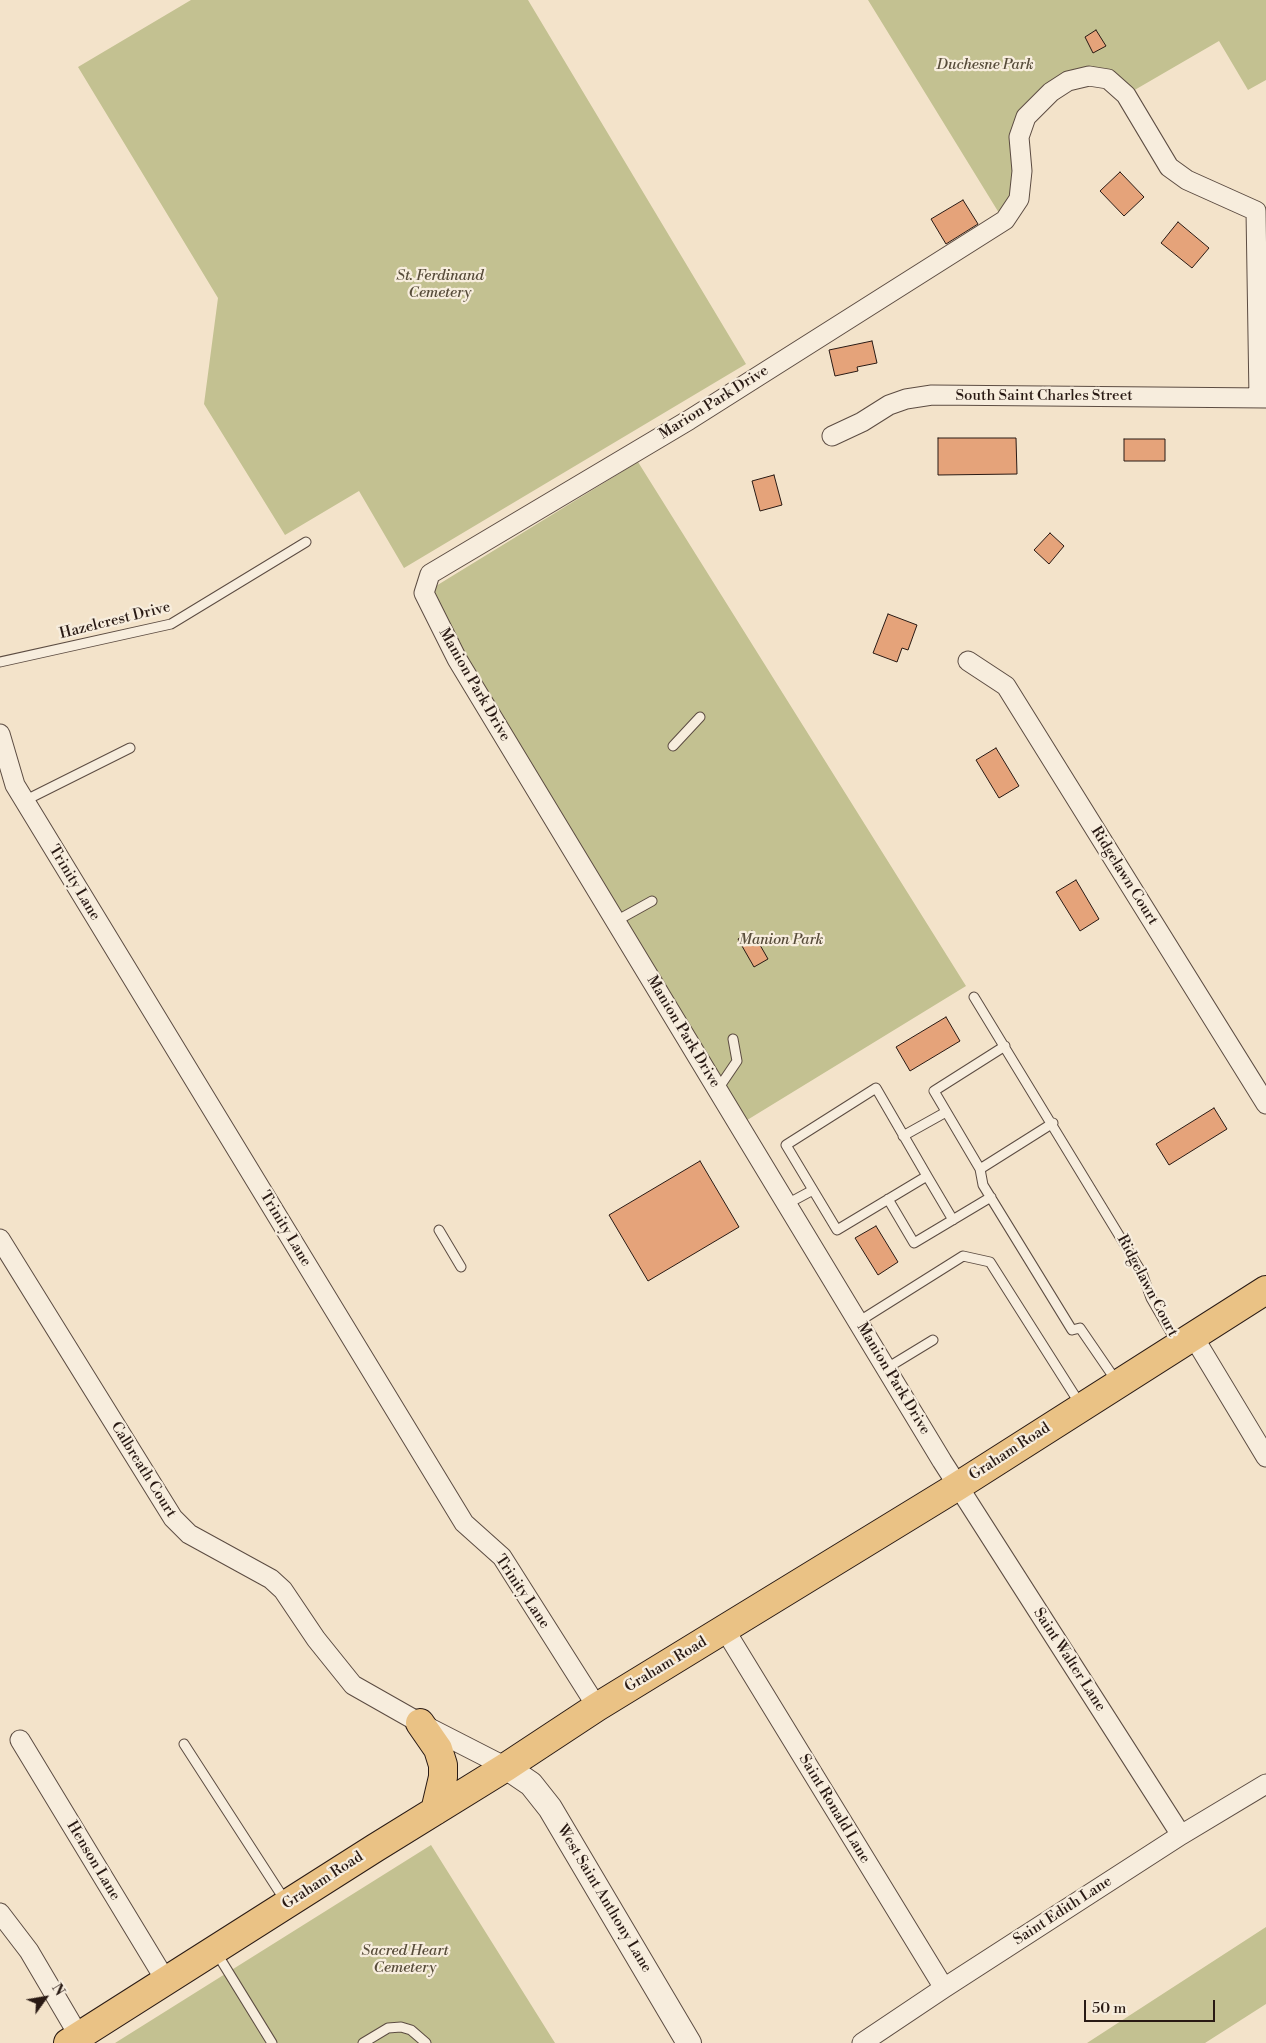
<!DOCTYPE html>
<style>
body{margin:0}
#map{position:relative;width:1266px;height:2043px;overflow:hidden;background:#f3e3ca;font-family:"Libre Bodoni",serif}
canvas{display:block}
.north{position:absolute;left:20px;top:1973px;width:50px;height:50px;-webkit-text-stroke:4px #f7eddd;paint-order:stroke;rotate:58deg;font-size:14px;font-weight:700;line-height:20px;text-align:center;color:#291a14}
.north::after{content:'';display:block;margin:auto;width:18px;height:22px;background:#291a14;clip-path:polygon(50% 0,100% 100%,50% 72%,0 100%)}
.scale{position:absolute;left:1084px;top:2000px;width:131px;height:22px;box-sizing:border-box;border:2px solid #291a14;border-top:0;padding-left:6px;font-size:15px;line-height:18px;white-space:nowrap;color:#291a14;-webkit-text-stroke:4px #f7eddd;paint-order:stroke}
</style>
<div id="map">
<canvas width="1266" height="2043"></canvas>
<div class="north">N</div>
<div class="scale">50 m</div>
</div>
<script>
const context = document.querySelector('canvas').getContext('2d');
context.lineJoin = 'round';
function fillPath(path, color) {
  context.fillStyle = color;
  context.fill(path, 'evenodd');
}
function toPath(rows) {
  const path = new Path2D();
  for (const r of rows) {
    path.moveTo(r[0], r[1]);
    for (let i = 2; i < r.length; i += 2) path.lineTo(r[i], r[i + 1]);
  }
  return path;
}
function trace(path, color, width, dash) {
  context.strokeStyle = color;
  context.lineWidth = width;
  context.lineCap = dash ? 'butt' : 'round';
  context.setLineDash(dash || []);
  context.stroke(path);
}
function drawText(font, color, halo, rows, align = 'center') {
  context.font = font + ' "Libre Bodoni",serif';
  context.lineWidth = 4.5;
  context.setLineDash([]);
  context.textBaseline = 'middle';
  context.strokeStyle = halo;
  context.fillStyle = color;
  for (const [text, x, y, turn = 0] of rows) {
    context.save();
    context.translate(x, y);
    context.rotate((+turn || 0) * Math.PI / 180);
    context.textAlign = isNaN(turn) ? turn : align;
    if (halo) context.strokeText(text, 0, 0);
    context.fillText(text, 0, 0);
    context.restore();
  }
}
fillPath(toPath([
 [191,0,528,0,746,364,404,568,359,491,285,535,204,404,218,298,78,67],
 [868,0,1266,0,1266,80,1248,90,1219,41,1126,95,1089,76,1026,118,1019,199,999,213],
 [638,462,966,986,739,1125,418,597],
 [431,1845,555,2043,115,2043],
 [1266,1927,1266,2004,1205,2043,1087,2043]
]), '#c3c191');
const building = toPath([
 [1096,30,1106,46,1093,53,1085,37,1096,30],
 [1120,172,1144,197,1124,216,1100,191,1120,172],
 [963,200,978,224,946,244,931,219,963,200],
 [1178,222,1209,248,1192,268,1161,243,1178,222],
 [872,341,877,363,857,367,858,371,835,376,829,350,872,341],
 [938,438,1016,438,1017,474,938,475,938,438],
 [1124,439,1165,439,1165,461,1124,461,1124,439],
 [774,475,782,505,760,511,752,481,774,475],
 [1050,533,1064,546,1049,564,1034,550,1050,533],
 [888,614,917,625,908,650,902,648,897,662,873,653,888,614],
 [996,748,1019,786,999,798,976,760,996,748],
 [1076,880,1099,919,1080,931,1056,892,1076,880],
 [752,931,768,959,754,967,738,939,752,931],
 [946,1017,960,1041,910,1071,896,1047,946,1017],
 [1214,1108,1227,1129,1169,1165,1156,1144,1214,1108],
 [700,1161,739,1227,648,1281,609,1215,700,1161],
 [876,1226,898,1262,878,1275,855,1238,876,1226]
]);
fillPath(building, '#e5a37a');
trace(building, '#291a14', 1);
const service = toPath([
 [0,662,171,624,306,542],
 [673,746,700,717],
 [24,801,130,748],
 [616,921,652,901],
 [974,997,1142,1273,1151,1298,1177,1343],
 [1005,1046,934,1091,980,1169,1053,1123],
 [718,1089,737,1061,733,1039],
 [903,1136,946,1112],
 [980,1169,983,1185,1072,1330,1080,1328,1117,1382],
 [927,1176,876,1088,786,1145,837,1230,927,1176,953,1220],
 [888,1199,914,1243,991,1197],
 [787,1204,813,1190],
 [439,1230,461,1267],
 [858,1322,963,1256,990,1262,1080,1404],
 [887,1368,933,1340],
 [184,1744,286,1902],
 [216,1952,272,2043],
 [363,2043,388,2028,401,2027,411,2030,426,2043]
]);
const minor = toPath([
 [832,436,862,422,889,405,906,399,932,395,1266,398],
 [968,661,1006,686,1266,1104],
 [0,734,15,785,464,1523,502,1557,597,1707],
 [0,1239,173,1518,189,1534,271,1579,283,1590,316,1639,353,1685,420,1723,506,1767],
 [1193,1336,1266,1457],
 [725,1630,944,1988],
 [20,1740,166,1981],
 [1181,1835,942,1461,457,659,424,593,430,574,689,420,1005,220,1019,199,1022,171,1019,137,1026,117,1051,92,1068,81,1089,76,1108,79,1126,95,1169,167,1187,180,1256,211,1259,398],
 [0,1913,29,1951,79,2036],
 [862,2043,944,1988,1181,1835,1266,1784]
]);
const tertiary = toPath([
 [506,1767,531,1784,550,1808,689,2043]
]);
const primary = toPath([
 [420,1723,438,1749,443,1765,443,1777,435,1811],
 [68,2043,375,1848,506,1767,597,1707,958,1486,1266,1290]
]);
trace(service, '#5c4c42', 11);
trace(minor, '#5c4c42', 21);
trace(tertiary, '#5c4c42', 26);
trace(primary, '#291a14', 30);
trace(service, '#f7eddd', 9);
trace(minor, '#f7eddd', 19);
trace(tertiary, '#f7eddd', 24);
trace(primary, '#eac285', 28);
drawText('italic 15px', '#574c3a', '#f7eddd', [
 ["Duchesne Park",985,65],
 ["St. Ferdinand",440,276],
 ["Cemetery",440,293],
 ["Manion Park",781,940],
 ["Sacred Heart",405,1951],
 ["Cemetery",405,1968]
]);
drawText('15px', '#291a14', '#f7eddd', [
 ["South Saint Charles Street",1044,396],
 ["Marion Park Drive",714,403,-32],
 ["Hazelcrest Drive",115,621,-14],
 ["Manion Park Drive",474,685,60],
 ["Ridgelawn Court",1124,876,58],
 ["Trinity Lane",74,883,59],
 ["Manion Park Drive",683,1032,59],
 ["Trinity Lane",285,1229,59],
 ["Ridgelawn Court",1147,1286,62],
 ["Manion Park Drive",893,1379,59],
 ["Graham Road",1010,1452,-33],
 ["Calbreath Court",143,1470,58],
 ["Trinity Lane",522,1592,56],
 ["Saint Walter Lane",1069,1660,57],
 ["Graham Road",666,1665,-31],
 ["Saint Ronald Lane",834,1809,59],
 ["Henson Lane",93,1861,59],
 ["Graham Road",323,1881,-33],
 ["West Saint Anthony Lane",604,1899,59],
 ["Saint Edith Lane",1063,1911,-33]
]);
</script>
